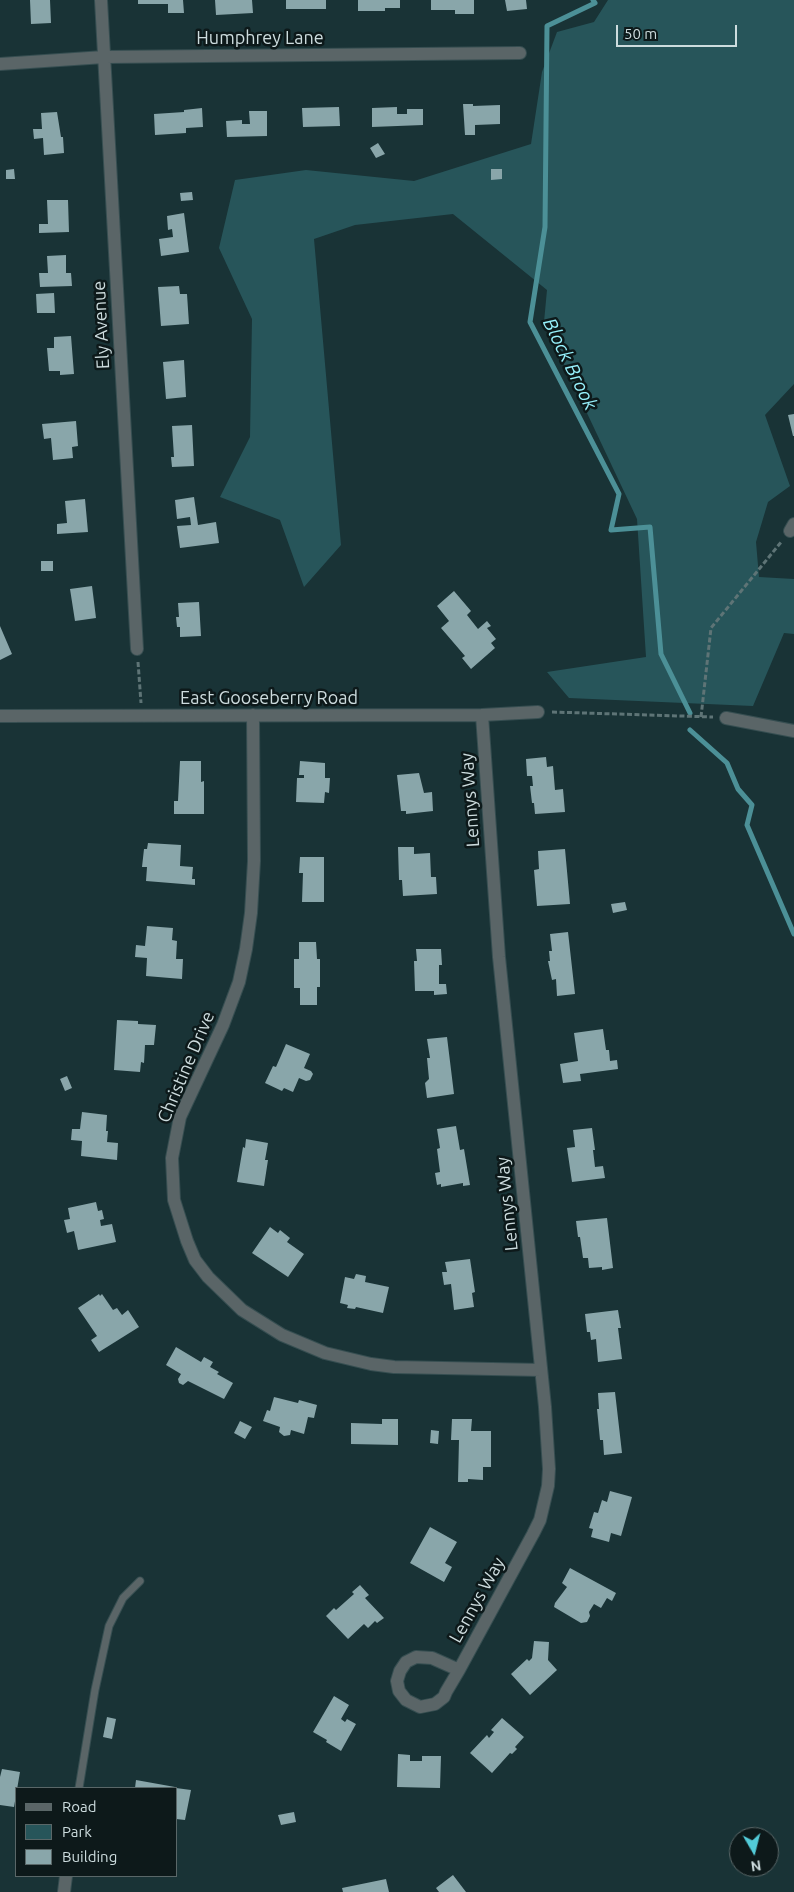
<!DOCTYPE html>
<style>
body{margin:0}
#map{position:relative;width:794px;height:1892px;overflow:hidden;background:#193336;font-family:Ubuntu,sans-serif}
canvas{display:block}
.legend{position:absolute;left:15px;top:1787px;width:162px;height:90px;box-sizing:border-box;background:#0d191a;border:1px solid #5a6768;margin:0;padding:6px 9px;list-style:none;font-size:15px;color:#cddcde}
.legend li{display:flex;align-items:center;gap:10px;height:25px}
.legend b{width:25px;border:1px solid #5a6768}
.north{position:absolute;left:729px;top:1827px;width:50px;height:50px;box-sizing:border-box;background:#0d191a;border:1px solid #5a6768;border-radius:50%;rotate:172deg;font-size:14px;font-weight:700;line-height:20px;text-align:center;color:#cddcde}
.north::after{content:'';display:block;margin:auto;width:18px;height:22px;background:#52cbd8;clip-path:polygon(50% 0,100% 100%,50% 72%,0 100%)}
.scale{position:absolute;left:616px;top:25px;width:121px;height:22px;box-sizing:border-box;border:2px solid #cddcde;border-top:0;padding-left:6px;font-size:15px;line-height:18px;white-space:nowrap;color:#cddcde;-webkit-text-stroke:4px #0d191a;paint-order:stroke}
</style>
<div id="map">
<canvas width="794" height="1892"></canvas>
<ul class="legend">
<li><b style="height:6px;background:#5a6567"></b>Road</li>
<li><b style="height:14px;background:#27555a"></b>Park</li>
<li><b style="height:14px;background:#89a6aa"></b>Building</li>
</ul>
<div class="north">N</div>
<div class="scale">50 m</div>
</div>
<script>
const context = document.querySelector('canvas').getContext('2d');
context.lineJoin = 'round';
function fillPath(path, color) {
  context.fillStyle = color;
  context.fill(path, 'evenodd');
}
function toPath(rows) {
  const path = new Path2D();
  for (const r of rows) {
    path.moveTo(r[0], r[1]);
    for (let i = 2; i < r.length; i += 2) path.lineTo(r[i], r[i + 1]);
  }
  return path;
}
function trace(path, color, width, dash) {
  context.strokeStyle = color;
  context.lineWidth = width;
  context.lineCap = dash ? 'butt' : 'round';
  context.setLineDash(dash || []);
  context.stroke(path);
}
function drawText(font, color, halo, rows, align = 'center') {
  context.font = font + ' Ubuntu,sans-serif';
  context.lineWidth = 5;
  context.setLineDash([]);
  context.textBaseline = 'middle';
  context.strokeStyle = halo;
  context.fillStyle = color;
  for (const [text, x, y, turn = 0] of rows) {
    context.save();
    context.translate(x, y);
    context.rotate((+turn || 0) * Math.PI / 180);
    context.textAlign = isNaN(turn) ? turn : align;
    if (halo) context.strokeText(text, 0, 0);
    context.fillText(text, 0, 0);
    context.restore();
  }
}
fillPath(toPath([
 [608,0,794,0,794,384,765,415,790,486,768,502,756,542,759,577,794,579,794,634,784,633,753,706,569,698,547,672,646,657,637,519,544,322,547,290,453,214,355,225,314,239,341,545,304,587,280,520,220,497,250,437,252,319,219,248,235,180,306,170,414,181,531,144,542,72,557,32,594,22]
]), '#27555a');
trace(toPath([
 [593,0,595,3,547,26,545,227,530,322,619,494,611,530,650,527,661,654,690,713],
 [690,730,727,763,738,789,752,805,747,825,794,934]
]), '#4c9097', 5);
fillPath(toPath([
 [30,0,50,0,51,23,31,24],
 [138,0,183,0,184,13,168,13,168,4,138,4],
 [215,0,252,0,253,13,216,15],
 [286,0,326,0,326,9,286,9],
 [358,0,400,0,400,8,385,8,385,11,358,11],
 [431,0,474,0,474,14,455,14,455,10,431,10],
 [505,0,526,0,527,9,507,11],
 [463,104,473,104,473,106,500,105,500,124,475,125,475,135,465,135],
 [339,107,340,126,303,127,302,108],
 [397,107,397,114,407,114,407,109,423,109,423,125,372,127,372,108],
 [202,108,203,127,186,128,186,133,155,135,154,114,184,112,184,110],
 [249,111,267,111,267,136,227,137,226,121,242,120,242,124,250,124],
 [57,112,61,137,63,137,64,153,44,155,43,138,34,139,33,129,42,129,41,113],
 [378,143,385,154,376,158,370,148],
 [14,169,15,179,6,179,6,170],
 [491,169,502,169,502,179,491,180],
 [192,192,193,200,181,201,180,193],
 [47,200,68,200,69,232,39,233,39,224,48,224],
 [184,213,189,252,161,256,159,239,173,237,172,229,168,230,167,216],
 [66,255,66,273,71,273,72,286,40,287,39,273,48,273,47,256],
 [179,286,180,294,187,294,189,324,161,326,158,287],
 [54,293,55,313,37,313,36,294],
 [71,336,74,374,60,375,60,371,49,371,47,348,54,348,54,337],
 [184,360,186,397,166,399,163,362],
 [794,414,794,436,793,436,788,415],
 [76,421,78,446,72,447,73,458,53,460,51,438,44,439,42,424],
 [192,425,194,466,172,467,171,457,174,457,172,426],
 [194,497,198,525,216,522,219,543,180,548,177,526,191,525,190,517,177,519,175,500],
 [85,499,88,532,57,534,57,524,67,523,65,501],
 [41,561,53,561,53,571,41,571],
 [92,586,96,618,75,621,70,589],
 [454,591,471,611,467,615,478,629,487,621,491,626,487,628,496,639,491,643,495,648,471,669,462,658,465,656,441,628,449,621,437,606],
 [199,602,201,636,180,637,180,627,177,627,176,617,179,617,178,603],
 [0,626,12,654,0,660],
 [546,757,547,767,553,766,555,790,563,789,565,812,535,814,534,803,532,803,530,786,533,786,532,776,527,776,526,759],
 [180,761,201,761,201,782,204,781,204,814,174,814,174,801,178,801],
 [300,761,325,763,325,778,330,778,329,793,325,792,324,803,296,802,297,778,304,778,304,775,299,775],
 [419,773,424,793,432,792,433,811,406,814,406,811,401,811,397,775],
 [148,843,181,845,180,866,193,867,192,879,195,879,195,885,146,881,147,867,142,867,144,849,147,849],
 [398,847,414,847,414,854,430,853,431,877,436,877,437,894,403,896,402,880,399,880],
 [565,849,570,904,537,906,534,870,539,869,538,851],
 [300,857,324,857,324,902,302,902,303,873,299,873],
 [625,902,627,910,613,913,611,904],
 [147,926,173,928,172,940,177,941,176,959,183,959,182,979,146,976,147,958,135,957,136,945,145,946],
 [568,932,575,994,557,996,556,979,552,980,548,961,550,961,549,951,552,951,550,934],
 [299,942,316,942,317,959,320,959,320,987,317,987,317,1005,300,1005,300,988,294,988,294,959,299,959],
 [416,949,441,949,442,965,439,965,439,984,446,984,447,994,434,995,434,991,415,991,414,961,417,961],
 [117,1020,138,1021,138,1024,156,1025,154,1045,145,1045,144,1063,141,1062,140,1072,114,1070],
 [603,1029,606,1050,609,1050,610,1061,617,1060,618,1069,580,1074,581,1081,563,1083,560,1064,578,1061,574,1033],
 [447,1037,454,1094,427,1098,425,1083,429,1079,427,1058,430,1058,427,1039],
 [286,1044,310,1054,304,1068,311,1071,313,1074,310,1080,306,1081,299,1078,293,1092,284,1088,282,1091,265,1083,273,1066,276,1067],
 [67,1076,72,1088,65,1091,60,1079],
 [82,1112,107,1115,106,1131,108,1131,107,1142,118,1143,117,1160,81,1156,82,1141,71,1140,72,1129,80,1129],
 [456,1126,460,1150,464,1149,470,1185,463,1186,463,1183,441,1187,441,1184,437,1185,435,1173,440,1172,437,1149,440,1148,437,1129],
 [592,1128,595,1150,593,1150,595,1167,603,1166,605,1178,572,1182,567,1148,575,1147,573,1130],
 [246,1139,268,1143,265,1160,268,1160,264,1186,237,1182,243,1147,245,1148],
 [96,1202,98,1211,102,1210,104,1219,100,1220,101,1226,112,1224,116,1242,78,1250,74,1231,67,1233,64,1220,70,1219,68,1208],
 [607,1218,613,1268,602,1270,602,1267,589,1268,588,1258,583,1258,580,1237,578,1237,576,1221],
 [270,1227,278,1233,280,1230,290,1238,287,1242,304,1254,288,1277,252,1253],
 [470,1259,475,1292,472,1293,474,1307,454,1310,451,1284,444,1285,442,1272,447,1272,445,1262],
 [356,1274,366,1276,365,1282,389,1287,383,1313,356,1307,355,1309,347,1308,348,1305,340,1303,345,1277,354,1279],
 [99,1294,100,1296,102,1294,113,1310,117,1308,122,1315,128,1310,139,1327,99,1352,91,1340,97,1336,78,1308],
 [618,1310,621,1328,618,1328,622,1359,598,1362,596,1339,591,1340,590,1332,587,1332,585,1314],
 [176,1347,201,1362,204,1357,213,1362,210,1367,219,1372,217,1374,233,1383,224,1399,188,1381,183,1385,179,1383,178,1379,181,1374,166,1365],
 [615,1392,622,1453,604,1455,603,1440,600,1440,597,1409,599,1409,598,1393],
 [274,1397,298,1403,299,1400,317,1405,314,1418,308,1417,304,1434,291,1430,290,1435,284,1436,279,1432,280,1427,263,1421,267,1410,270,1411],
 [382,1419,398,1419,398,1445,351,1444,351,1423,382,1424],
 [452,1419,472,1419,471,1431,491,1431,491,1467,483,1467,483,1480,468,1479,468,1482,458,1482,459,1440,451,1440],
 [240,1421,252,1427,245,1439,234,1433],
 [431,1430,439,1431,438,1444,430,1443],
 [610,1491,632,1497,621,1536,611,1533,609,1542,591,1537,593,1529,589,1528,594,1512,598,1513,602,1500,607,1502],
 [430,1527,457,1542,445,1563,452,1567,444,1582,410,1563],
 [570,1568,616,1593,612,1601,607,1598,601,1608,594,1604,589,1612,590,1616,587,1622,581,1623,554,1607,555,1603,567,1587,562,1583],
 [360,1585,369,1595,365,1598,384,1618,377,1623,375,1621,368,1628,364,1624,348,1639,326,1616,334,1608,336,1610,354,1594,352,1592],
 [534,1641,549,1642,548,1660,557,1670,530,1695,511,1674,527,1659,529,1661,532,1658],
 [334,1696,349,1705,341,1719,345,1722,347,1719,356,1724,341,1751,326,1742,327,1740,313,1732],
 [107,1717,116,1719,112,1739,103,1737],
 [502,1718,524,1737,515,1747,517,1749,512,1754,510,1753,492,1773,470,1753,487,1735,489,1738,494,1732,491,1730],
 [398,1754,410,1755,410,1761,422,1761,422,1756,441,1756,440,1788,397,1787],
 [2,1769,20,1772,14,1807,0,1805,0,1777],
 [136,1780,175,1787,175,1788,135,1788],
 [176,1788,191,1790,185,1820,176,1819],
 [294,1812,296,1822,281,1825,278,1815],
 [453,1875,466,1892,439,1892,436,1888],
 [386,1879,389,1892,343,1892,342,1888]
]), '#89a6aa');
const lane = toPath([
 [79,1788,95,1690,109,1626,123,1598,140,1581]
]);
const street = toPath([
 [101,0,137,649],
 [0,64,104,57,520,53],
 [790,531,794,524],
 [253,715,254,861,251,913,246,949,239,982,223,1025,180,1117,172,1158,174,1200,187,1241,195,1260,208,1277,242,1310,282,1335,325,1353,371,1364,394,1367,541,1370],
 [0,716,482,715,538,712],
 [726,718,794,731],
 [459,1670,432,1658,416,1657,406,1662,400,1671,397,1681,399,1691,406,1700,420,1707,435,1704,444,1697,446,1692,459,1670,533,1534,540,1520,548,1486,549,1469,545,1407,499,957,482,715],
 [64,1892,66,1876]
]);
trace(lane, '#364e51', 9);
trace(street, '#364e51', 14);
trace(toPath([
 [138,662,141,703],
 [552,712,713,717],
 [701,717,711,628,782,541]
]), '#5e7476', 3, [5, 2.5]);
trace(lane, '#5a6567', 7);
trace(street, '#5a6567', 12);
drawText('18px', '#cddcde', '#0d191a', [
 ["Humphrey Lane",260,38],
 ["Ely Avenue",101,325,-93],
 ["East Gooseberry Road",269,698],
 ["Lennys Way",470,800,-94],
 ["Christine Drive",186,1067,-67],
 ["Lennys Way",507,1204,-96],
 ["Lennys Way",477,1600,-61]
]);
drawText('italic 19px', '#97f1fc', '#0d191a', [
 ["Block Brook",570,364,64]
]);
</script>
